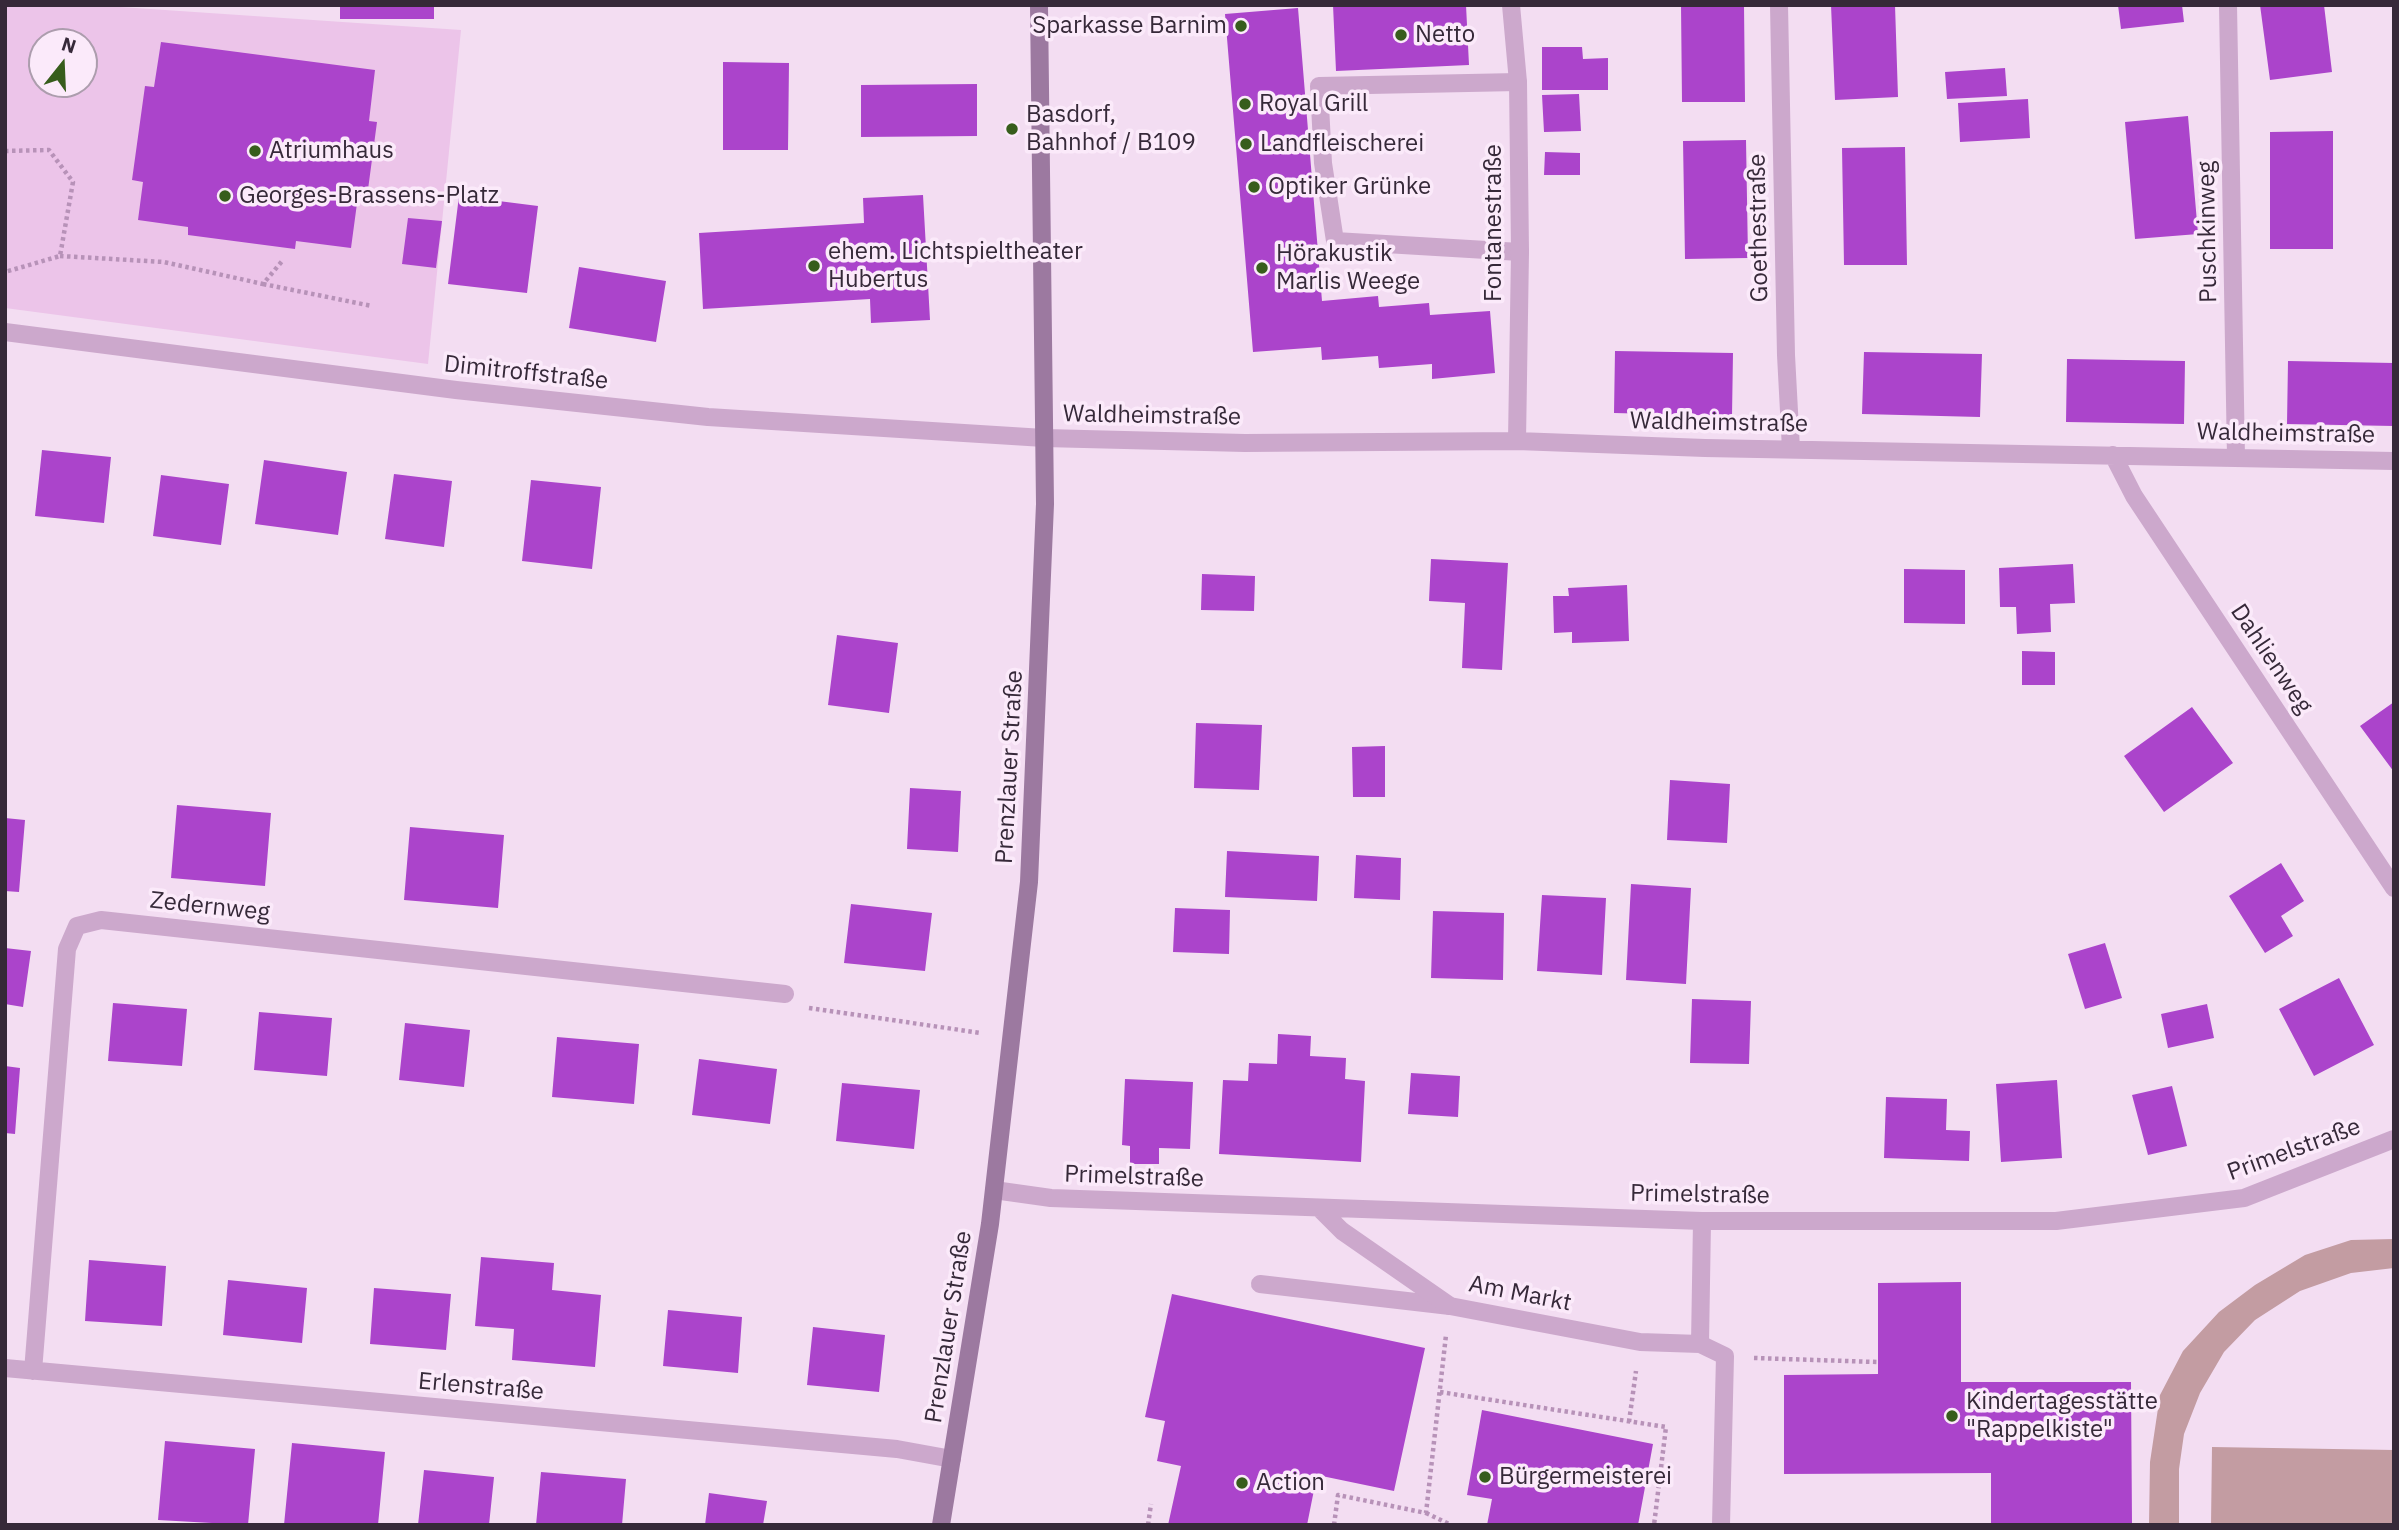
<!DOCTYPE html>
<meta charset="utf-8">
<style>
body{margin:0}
#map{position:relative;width:2399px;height:1530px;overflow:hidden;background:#f3ddf2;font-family:"IBM Plex Sans",sans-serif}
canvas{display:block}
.frame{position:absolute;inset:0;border:7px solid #362939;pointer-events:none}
.north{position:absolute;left:28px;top:28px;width:70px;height:70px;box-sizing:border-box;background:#fbeafa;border:2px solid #ac9dad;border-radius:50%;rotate:18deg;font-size:19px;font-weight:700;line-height:28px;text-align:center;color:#362939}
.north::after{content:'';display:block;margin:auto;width:24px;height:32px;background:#375d1c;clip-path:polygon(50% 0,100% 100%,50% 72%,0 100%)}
</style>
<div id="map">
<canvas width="2399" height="1530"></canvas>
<div class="frame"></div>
<div class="north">N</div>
</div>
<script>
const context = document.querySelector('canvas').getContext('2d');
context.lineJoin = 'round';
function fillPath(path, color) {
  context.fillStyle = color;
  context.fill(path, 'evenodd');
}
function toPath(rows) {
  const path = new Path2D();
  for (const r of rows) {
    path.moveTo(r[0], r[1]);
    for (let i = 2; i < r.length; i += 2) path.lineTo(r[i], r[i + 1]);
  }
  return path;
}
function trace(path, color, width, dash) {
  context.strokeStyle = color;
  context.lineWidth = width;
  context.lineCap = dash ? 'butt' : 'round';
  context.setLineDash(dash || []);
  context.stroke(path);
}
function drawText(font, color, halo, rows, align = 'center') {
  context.font = font + ' "IBM Plex Sans",sans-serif';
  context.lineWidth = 7;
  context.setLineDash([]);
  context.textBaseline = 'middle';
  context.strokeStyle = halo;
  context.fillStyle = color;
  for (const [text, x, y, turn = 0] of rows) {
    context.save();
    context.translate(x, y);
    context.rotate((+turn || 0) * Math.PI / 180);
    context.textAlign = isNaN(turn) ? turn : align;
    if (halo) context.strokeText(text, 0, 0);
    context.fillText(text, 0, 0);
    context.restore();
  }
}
fillPath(toPath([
 [2394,1239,2394,1268,2351,1273,2300,1291,2255,1320,2224,1352,2200,1393,2184,1434,2179,1469,2179,1525,2149,1525,2150,1462,2160,1395,2183,1351,2219,1312,2255,1285,2305,1255,2351,1240],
 [2212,1447,2394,1450,2394,1525,2211,1525]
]), '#c39ca2');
fillPath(toPath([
 [5,5,91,5,461,30,428,364,5,308],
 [42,42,84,42,84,84,42,84]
]), '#ecc4e9');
fillPath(toPath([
 [340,5,434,5,434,19,340,19],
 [1333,5,1466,5,1469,65,1336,71],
 [1681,5,1744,5,1745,102,1682,102],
 [1831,5,1895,5,1898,97,1835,100],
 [2118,5,2182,5,2184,22,2121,29],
 [2260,5,2324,5,2332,72,2270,80],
 [1298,8,1322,301,1378,296,1379,307,1429,303,1430,315,1490,311,1495,373,1432,379,1432,364,1379,368,1378,356,1322,360,1321,347,1253,352,1225,14],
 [161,42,375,70,369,121,377,122,367,197,358,196,351,248,296,241,295,249,188,235,188,227,138,220,143,182,132,180,145,86,154,87],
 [1542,47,1582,47,1583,59,1608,58,1608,90,1542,90],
 [723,62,789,63,788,150,723,150],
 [2005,68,2007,96,1947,99,1945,72],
 [977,84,977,136,861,137,861,85],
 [1579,94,1581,131,1544,132,1542,95],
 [2028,99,2030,138,1960,142,1958,103],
 [2188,116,2198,234,2135,239,2125,122],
 [2333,131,2333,249,2270,249,2270,132],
 [1746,140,1748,258,1685,259,1683,141],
 [1905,147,1907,265,1844,265,1842,148],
 [1545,152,1580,153,1580,175,1544,175],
 [923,195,930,320,871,323,870,299,703,309,699,233,864,223,863,198],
 [459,196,538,206,527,293,448,284],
 [408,218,442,221,436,268,402,264],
 [579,267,666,281,656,342,569,328],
 [1615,351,1733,353,1732,416,1614,413],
 [1864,352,1982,354,1980,417,1862,414],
 [2067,359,2185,361,2184,424,2066,422],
 [2288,361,2394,363,2394,426,2287,424],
 [42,450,111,457,104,523,35,516],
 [264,460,347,472,338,535,255,524],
 [394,474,452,481,444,547,385,539],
 [161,475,229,484,221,545,153,536],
 [531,480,601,487,592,569,522,561],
 [1431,559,1508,563,1502,670,1462,668,1465,603,1429,601],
 [2073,564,2075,603,2050,604,2051,632,2017,634,2016,607,2000,607,1999,568],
 [1904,569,1965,570,1965,624,1904,623],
 [1202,574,1255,576,1254,611,1201,610],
 [1627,585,1629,641,1572,643,1572,632,1554,633,1553,596,1569,596,1568,588],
 [837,635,898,643,889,713,828,705],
 [2022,651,2055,652,2055,685,2022,685],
 [2394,702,2394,772,2360,726],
 [2192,707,2233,763,2164,812,2124,756],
 [1196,723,1262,725,1259,790,1194,788],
 [1385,746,1385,797,1353,797,1352,747],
 [1670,780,1730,784,1727,843,1667,840],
 [910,788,961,791,958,852,907,849],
 [177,805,271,813,265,886,171,878],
 [5,818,25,820,19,892,5,891],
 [410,827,504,835,498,908,404,900],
 [1227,851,1319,856,1317,901,1225,897],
 [1356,855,1401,858,1400,900,1354,898],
 [2281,863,2304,901,2281,916,2293,936,2265,953,2229,896],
 [1631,884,1691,888,1686,984,1626,980],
 [1542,895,1606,898,1602,975,1537,971],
 [851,904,932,913,925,971,844,963],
 [1175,908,1230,910,1229,954,1173,952],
 [1433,911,1504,913,1503,980,1431,978],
 [2105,943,2122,998,2085,1009,2068,954],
 [5,948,31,951,23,1007,5,1004],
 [2339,978,2374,1045,2314,1076,2279,1009],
 [1692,999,1751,1001,1749,1064,1690,1063],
 [113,1003,187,1009,182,1066,108,1061],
 [2207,1004,2214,1038,2168,1048,2161,1014],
 [259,1012,332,1018,327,1076,254,1070],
 [405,1023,470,1030,464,1087,399,1080],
 [1278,1034,1311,1036,1310,1056,1346,1058,1345,1079,1365,1081,1361,1162,1219,1154,1223,1080,1248,1081,1249,1063,1277,1064],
 [557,1037,639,1044,634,1104,552,1097],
 [699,1059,777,1069,770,1124,692,1115],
 [5,1066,20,1068,15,1134,5,1133],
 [1411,1073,1460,1076,1458,1117,1408,1114],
 [1125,1079,1193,1082,1190,1149,1159,1148,1159,1164,1130,1164,1130,1146,1122,1145],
 [2057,1080,2062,1158,2001,1162,1996,1084],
 [842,1083,920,1090,914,1149,836,1141],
 [2172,1086,2187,1146,2148,1155,2132,1095],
 [1886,1097,1947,1099,1946,1130,1970,1131,1969,1161,1884,1158],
 [481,1257,554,1263,552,1290,601,1295,595,1367,512,1360,514,1329,475,1326],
 [89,1260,166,1266,162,1326,85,1321],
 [228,1280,307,1288,302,1343,223,1335],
 [1961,1282,1961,1382,2131,1382,2132,1525,1991,1525,1991,1473,1784,1474,1784,1375,1878,1374,1878,1283],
 [374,1288,451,1294,446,1350,370,1344],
 [1172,1294,1425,1348,1394,1491,1317,1475,1307,1525,1168,1525,1181,1466,1157,1461,1165,1421,1145,1417],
 [668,1310,742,1317,738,1373,663,1366],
 [813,1327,885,1335,879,1392,807,1385],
 [1482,1410,1653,1444,1638,1525,1487,1525,1492,1499,1467,1495],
 [165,1441,255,1449,248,1525,158,1520],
 [292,1443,385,1452,378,1525,284,1525],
 [424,1470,494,1477,489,1525,418,1525],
 [541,1472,626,1479,622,1525,536,1525],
 [709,1493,767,1501,763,1525,705,1525]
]), '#ab44cb');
trace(toPath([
 [5,151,49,150,73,182,60,256,5,272],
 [60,256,164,262,263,284,283,260],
 [263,284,372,306],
 [809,1008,981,1033],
 [1754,1358,1877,1362],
 [1440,1392,1666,1427,1654,1525],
 [1629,1422,1636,1371],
 [1426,1513,1451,1525],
 [1148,1525,1151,1504],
 [1334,1525,1338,1495,1426,1513,1446,1335]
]), '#b792b8', 4.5, [3.5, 3.5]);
trace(toPath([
 [1518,82,1319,86,1323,163,1335,241,1520,252],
 [1260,1284,1450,1306]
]), '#cca8cc', 18);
trace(toPath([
 [1511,5,1518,82,1520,252,1517,441],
 [1779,5,1786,355,1791,449],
 [2228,5,2236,457],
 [5,332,456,390,708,417,1044,438,1245,443,1517,441,1705,448,2394,461],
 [2113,455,2134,496,2394,888],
 [994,1190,1051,1198,1702,1221,2056,1221,2244,1198,2394,1139],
 [1320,1209,1342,1231,1450,1306,1640,1342,1700,1344],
 [1702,1221,1700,1344,1725,1356,1721,1525],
 [5,1368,897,1449,952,1459],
 [33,1371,67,949,77,926,101,920,785,994]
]), '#cca8cc', 18);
trace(toPath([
 [941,1525,990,1224,1029,882,1045,504,1039,5]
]), '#9c79a0', 18);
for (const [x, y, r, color] of [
 [1241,26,7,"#375d1c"],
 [1401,35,7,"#375d1c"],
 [1245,104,7,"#375d1c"],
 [1012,129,7,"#375d1c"],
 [1246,144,7,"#375d1c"],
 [255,151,7,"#375d1c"],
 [1254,187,7,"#375d1c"],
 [225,196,7,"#375d1c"],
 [814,266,7,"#375d1c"],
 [1262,268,7,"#375d1c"],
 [1952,1416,7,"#375d1c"],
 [1485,1477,7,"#375d1c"],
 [1242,1483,7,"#375d1c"]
]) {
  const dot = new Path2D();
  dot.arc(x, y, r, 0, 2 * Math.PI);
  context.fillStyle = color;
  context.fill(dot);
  trace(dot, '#fbeafa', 2.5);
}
drawText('24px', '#362939', '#fbeafa', [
 ["Sparkasse Barnim",1227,26,"right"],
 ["Netto",1415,35],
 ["Royal Grill",1259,104],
 ["Basdorf,",1026,115],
 ["Bahnhof / B109",1026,143],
 ["Landfleischerei",1260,144],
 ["Atriumhaus",269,151],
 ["Optiker Grünke",1268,187],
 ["Georges-Brassens-Platz",239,196],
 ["ehem. Lichtspieltheater",828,252],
 ["Hubertus",828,280],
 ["Hörakustik",1276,254],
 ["Marlis Weege",1276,282],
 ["Kindertagesstätte",1966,1402],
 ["\"Rappelkiste\"",1966,1430],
 ["Bürgermeisterei",1499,1477],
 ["Action",1256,1483]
], 'left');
drawText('24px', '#362939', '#fbeafa', [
 ["Fontanestraße",1494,223,-90],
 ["Goethestraße",1759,228,-91],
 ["Puschkinweg",2208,232,-91],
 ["Dimitroffstraße",526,373,6],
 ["Waldheimstraße",1152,416,1],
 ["Waldheimstraße",1719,423,1],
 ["Waldheimstraße",2286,434,1],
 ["Dahlienweg",2271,659,56],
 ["Prenzlauer Straße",1010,767,-87],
 ["Zedernweg",210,907,6],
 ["Primelstraße",2294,1150,-20],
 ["Primelstraße",1134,1177,2],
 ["Primelstraße",1700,1195,1],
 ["Am Markt",1520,1294,11],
 ["Prenzlauer Straße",949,1327,-81],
 ["Erlenstraße",481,1387,5]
]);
</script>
